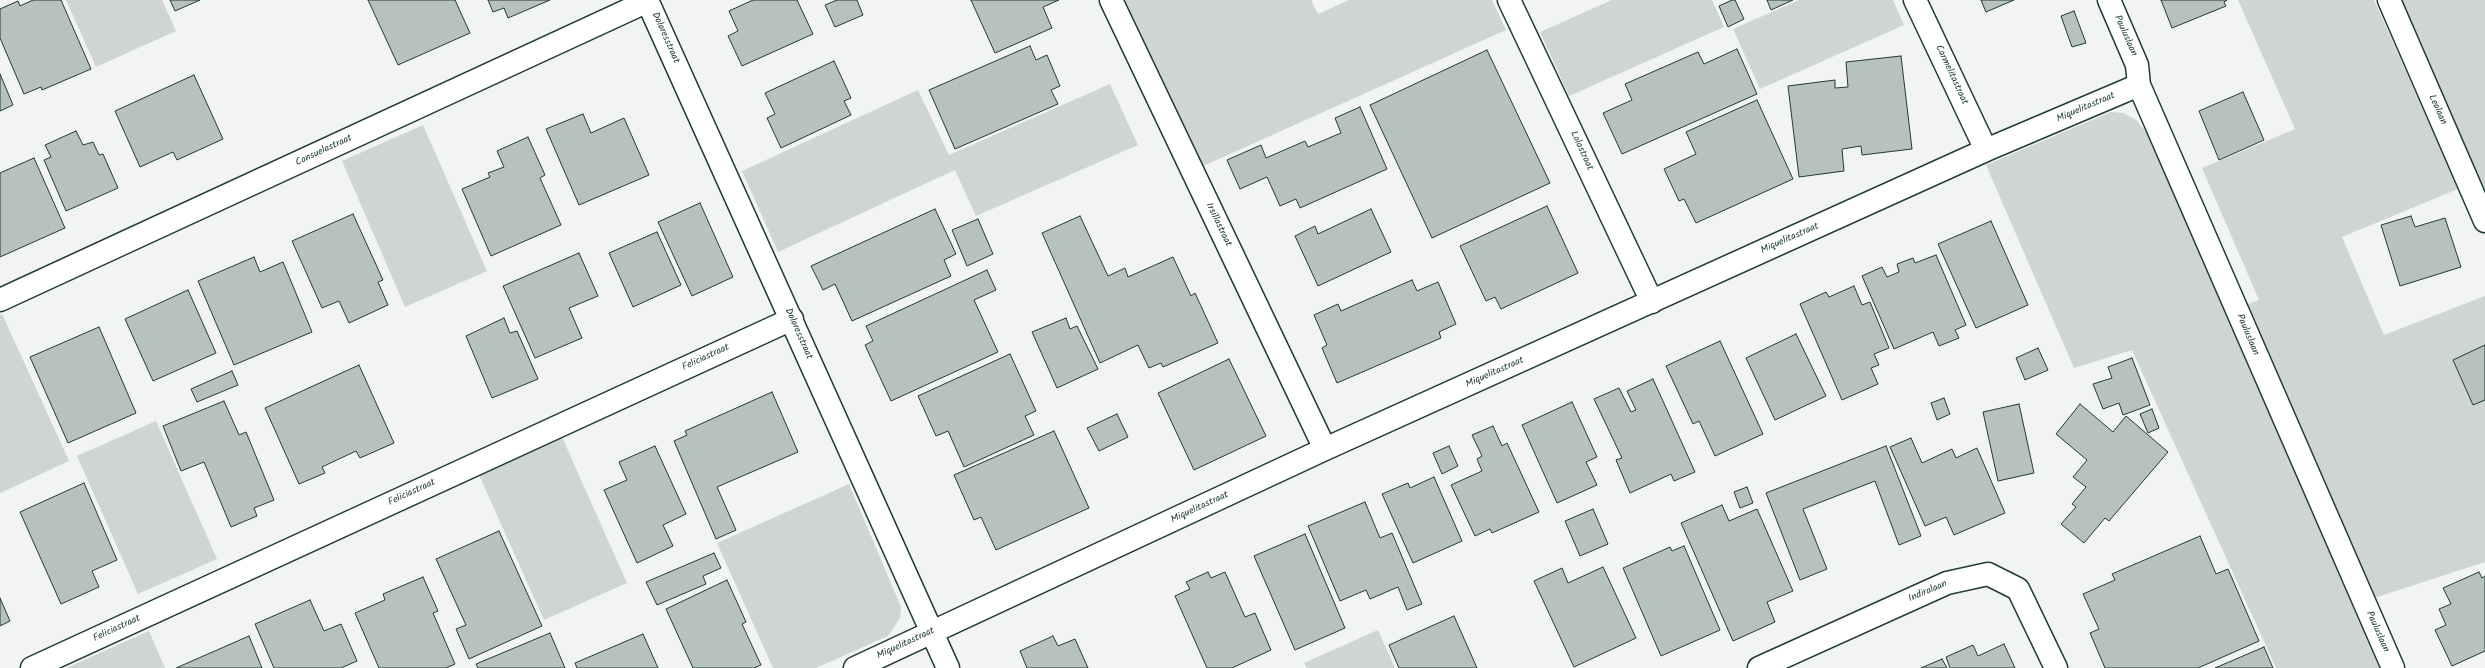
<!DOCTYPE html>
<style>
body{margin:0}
canvas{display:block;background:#f2f3f3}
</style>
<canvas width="2485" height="668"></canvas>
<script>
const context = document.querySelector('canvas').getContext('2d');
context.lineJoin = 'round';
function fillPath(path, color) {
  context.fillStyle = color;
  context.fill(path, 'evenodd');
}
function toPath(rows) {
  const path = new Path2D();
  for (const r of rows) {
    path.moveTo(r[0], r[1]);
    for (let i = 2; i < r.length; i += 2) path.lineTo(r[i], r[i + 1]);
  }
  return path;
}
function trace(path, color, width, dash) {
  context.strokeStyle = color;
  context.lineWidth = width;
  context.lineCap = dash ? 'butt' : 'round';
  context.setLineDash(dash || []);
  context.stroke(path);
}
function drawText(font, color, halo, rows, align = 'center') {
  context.font = font + ' Kalam,sans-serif';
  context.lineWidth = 3.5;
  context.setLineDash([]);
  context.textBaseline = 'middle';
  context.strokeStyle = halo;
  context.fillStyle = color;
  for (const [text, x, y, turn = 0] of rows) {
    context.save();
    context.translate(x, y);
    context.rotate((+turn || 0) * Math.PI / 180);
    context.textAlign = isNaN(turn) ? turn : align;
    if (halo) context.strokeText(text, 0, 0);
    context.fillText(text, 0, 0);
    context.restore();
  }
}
fillPath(toPath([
 [66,0,162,0,176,31,96,67],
 [1123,0,1311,0,1318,14,1349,0,1492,0,1506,30,1201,167],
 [1612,0,1712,0,1724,27,1569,96,1540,32],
 [1799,0,1893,0,1904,25,1760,89,1733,29],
 [2238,0,2374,0,2458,189,2342,237,2384,335,2485,296,2485,562,2374,598,2246,305,2259,300,2202,168,2295,129],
 [2399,0,2485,0,2485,197],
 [1110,84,1138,145,976,216,955,170,778,252,742,171,918,90,949,155],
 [2111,112,2124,113,2136,120,2147,133,2379,668,2276,668,2132,350,2074,368,1986,165],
 [423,125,487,271,405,307,342,161],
 [2,314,69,461,0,493,0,315],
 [156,421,217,559,138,594,77,456],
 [562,437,627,583,544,620,479,475],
 [849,484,901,607,900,618,888,636,816,668,773,668,717,543],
 [1378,630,1395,668,1307,668,1304,663],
 [149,631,165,668,66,668]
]), '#ced5d3');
const building = toPath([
 [33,0,61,0,91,69,42,90,41,87,24,94,0,38,0,9,18,1,20,6,33,0],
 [170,0,200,0,175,11,170,0],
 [368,0,455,0,470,33,398,65,368,0],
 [488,0,550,0,508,18,504,8,493,12,488,0],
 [753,0,797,0,813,34,742,66,728,36,738,31,729,11,753,0],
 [837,0,857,0,863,15,835,27,825,5,837,0],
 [971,0,1059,0,1043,7,1052,28,995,53,971,0],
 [1732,0,1735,0,1744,19,1728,27,1719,6,1732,0],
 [1767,0,1793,0,1771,10,1767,0],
 [1981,0,2014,0,1986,12,1981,0],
 [2161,0,2227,0,2224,2,2226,6,2172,28,2161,0],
 [2074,11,2086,43,2072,47,2061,16,2074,11],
 [1030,46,1036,60,1047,55,1060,86,1051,90,1058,104,955,149,929,90,1030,46],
 [1737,49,1757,94,1622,154,1603,113,1632,100,1625,84,1698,52,1704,64,1737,49],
 [1487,50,1550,183,1432,238,1370,105,1487,50],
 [1901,56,1912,149,1862,155,1861,146,1842,149,1844,171,1799,177,1788,86,1835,80,1835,88,1848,87,1846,62,1901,56],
 [834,61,851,98,844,101,851,115,781,148,767,118,775,114,765,93,834,61],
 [0,74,13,105,0,111,0,74],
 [194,75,223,139,177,160,173,152,140,167,115,111,194,75],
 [2243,92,2264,140,2219,160,2199,111,2243,92],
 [1757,100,1793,179,1696,223,1684,199,1679,201,1664,169,1696,154,1686,132,1757,100],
 [1360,107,1387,169,1300,208,1296,199,1280,206,1267,177,1240,189,1227,160,1261,145,1266,158,1305,141,1308,147,1341,133,1335,118,1360,107],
 [583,114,591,133,624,118,649,175,579,205,546,129,583,114],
 [76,131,83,145,93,142,99,155,103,154,118,188,66,211,44,160,51,157,45,145,76,131],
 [528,137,545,175,540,178,561,225,491,256,462,189,490,177,488,173,504,167,497,151,528,137],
 [34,158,65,228,0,257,0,173,34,158],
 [700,203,733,277,692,296,658,222,700,203],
 [1547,206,1578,273,1501,309,1495,297,1486,301,1460,246,1547,206],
 [935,209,956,254,944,260,951,276,852,321,835,284,823,290,811,266,935,209],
 [1371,209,1391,252,1318,286,1295,236,1315,226,1318,234,1371,209],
 [353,214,383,280,378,282,388,305,349,323,339,301,322,308,292,241,353,214],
 [1080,216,1108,276,1125,268,1128,277,1173,257,1191,296,1195,293,1218,343,1163,367,1161,363,1149,368,1138,345,1100,363,1042,233,1080,216],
 [2411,216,2415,227,2445,218,2461,267,2400,286,2381,225,2411,216],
 [978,219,993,254,967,266,952,230,978,219],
 [1991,221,2028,305,1976,328,1938,244,1991,221],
 [657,232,681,285,633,307,609,253,657,232],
 [579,253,598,296,569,308,582,338,535,358,503,286,579,253],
 [1936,255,1966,325,1955,330,1959,338,1939,346,1933,332,1894,349,1862,276,1882,267,1887,277,1899,272,1897,264,1913,258,1915,263,1936,255],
 [254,257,260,272,283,262,312,332,234,365,198,281,254,257],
 [987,270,996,290,974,300,998,352,891,401,865,345,873,341,866,326,987,270],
 [1412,280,1417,291,1438,282,1456,324,1439,332,1441,338,1337,383,1322,348,1327,345,1314,315,1338,304,1341,311,1412,280],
 [1854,286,1862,305,1870,302,1889,348,1874,354,1879,365,1871,368,1878,384,1842,400,1800,304,1826,292,1829,297,1854,286],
 [188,290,216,353,153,381,125,319,188,290],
 [504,318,510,333,517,331,538,379,492,398,466,336,504,318],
 [1066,318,1070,329,1077,326,1098,369,1057,388,1032,332,1066,318],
 [99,327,136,413,68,443,30,357,99,327],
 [1796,334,1826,396,1775,420,1746,358,1796,334],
 [1720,341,1763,434,1715,456,1699,421,1693,424,1666,366,1720,341],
 [2485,345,2485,400,2473,405,2453,360,2485,345],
 [2038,348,2048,370,2025,380,2016,358,2038,348],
 [1010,354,1036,411,1025,416,1034,435,964,467,948,431,936,436,918,396,1010,354],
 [2132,358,2150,405,2123,415,2119,403,2103,409,2093,384,2112,378,2108,367,2132,358],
 [1229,359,1266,436,1194,470,1158,393,1229,359],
 [359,365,394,443,360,458,356,451,322,467,325,473,299,484,265,408,359,365],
 [232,371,238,385,197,402,191,389,232,371],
 [1653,379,1695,472,1674,481,1671,474,1630,493,1616,460,1622,458,1594,399,1619,388,1631,412,1636,410,1627,391,1653,379],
 [772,392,798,452,717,487,736,530,716,539,674,441,687,435,685,431,772,392],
 [1944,398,1950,414,1937,420,1931,403,1944,398],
 [224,401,239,435,246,432,274,500,254,508,257,516,231,527,204,462,181,471,163,426,224,401],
 [1572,402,1597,457,1586,462,1597,485,1557,503,1522,425,1572,402],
 [2019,404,2034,473,1998,481,1983,412,2019,404],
 [2080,404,2113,432,2126,416,2168,452,2109,521,2105,518,2084,543,2061,524,2076,507,2072,504,2086,487,2073,477,2087,460,2056,434,2080,404],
 [2152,409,2159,428,2148,433,2140,414,2152,409],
 [1117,414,1128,437,1099,451,1087,428,1117,414],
 [1493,426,1502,446,1507,443,1539,512,1492,533,1490,529,1475,536,1451,485,1482,471,1477,459,1482,456,1472,435,1493,426],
 [1054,431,1089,508,996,550,981,517,974,520,954,475,1054,431],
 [1911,438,1922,463,1952,449,1956,458,1977,448,2005,513,1954,535,1946,517,1925,526,1890,447,1911,438],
 [655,446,686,514,663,525,673,546,637,563,604,490,627,480,619,462,655,446],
 [1449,446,1458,466,1442,474,1433,453,1449,446],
 [1886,446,1921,536,1899,545,1875,481,1803,509,1827,569,1800,580,1766,493,1886,446],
 [1434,477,1462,541,1413,563,1382,494,1408,483,1410,488,1434,477],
 [84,483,117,560,92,571,99,587,61,604,20,512,84,483],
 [1747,487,1753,503,1740,508,1734,492,1747,487],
 [1365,502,1380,538,1392,533,1422,604,1407,610,1398,587,1370,599,1366,590,1340,601,1308,526,1365,502],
 [1722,505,1729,521,1757,509,1793,591,1767,602,1775,622,1733,641,1681,523,1722,505],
 [1593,509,1608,544,1580,556,1565,521,1593,509],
 [499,531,542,626,469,659,456,629,466,625,436,559,499,531],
 [1305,534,1345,628,1295,650,1254,556,1305,534],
 [2200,536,2216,574,2228,569,2259,641,2198,668,2105,668,2090,633,2099,629,2083,594,2115,580,2112,574,2200,536],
 [1684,546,1720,630,1661,656,1623,568,1670,547,1672,551,1684,546],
 [714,553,721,568,703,576,706,584,657,605,646,582,714,553],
 [1603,567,1636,638,1574,667,1534,581,1562,568,1568,583,1603,567],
 [1208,572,1211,578,1225,572,1245,617,1255,613,1271,650,1232,668,1207,668,1175,596,1190,589,1186,582,1208,572],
 [2479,572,2482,578,2485,576,2485,651,2452,666,2435,630,2446,625,2439,609,2451,604,2443,588,2479,572],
 [423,577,438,611,433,613,455,664,446,668,379,668,355,613,385,600,383,594,423,577],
 [727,580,746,622,742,624,761,665,754,668,693,668,666,609,727,580],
 [0,598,10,621,0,626,0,598],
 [310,600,324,631,341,624,357,661,341,668,274,668,255,624,310,600],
 [1454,616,1477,668,1399,668,1389,645,1454,616],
 [550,633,565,668,478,668,476,664,550,633],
 [643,634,658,668,577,668,575,663,643,634],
 [249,636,262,668,176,668,249,636],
 [1053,636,1058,646,1075,639,1088,668,1027,668,1020,651,1053,636],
 [2004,644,2015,668,1950,668,1946,657,1973,645,1978,656,2004,644],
 [2264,647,2273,668,2215,668,2264,647],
 [1942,659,1947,668,1921,668,1942,659]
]);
fillPath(building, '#b7c1bd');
trace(building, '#1f3d34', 1);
const minor = toPath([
 [647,0,948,668],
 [1111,0,1325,449],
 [1509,0,1652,302],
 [1915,0,1986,150],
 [2109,0,2137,65,2139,85,2393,668],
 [2389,0,2485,221],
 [0,300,648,1],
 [32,668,792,319],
 [855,668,1325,449,1986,150,2139,85],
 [1759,668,1947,583,1988,574,2018,589,2056,668]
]);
trace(minor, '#1f3d34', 25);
trace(minor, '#fff', 22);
drawText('10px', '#1f3d34', '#fff', [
 ["Pauluslaan",2125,36,66],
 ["Doloresstraat",665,38,66],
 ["Carmelitastraat",1951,75,65],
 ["Miquelitastraat",2086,108,-23],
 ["Leolaan",2437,110,66],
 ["Consuelastraat",324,151,-25],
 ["Lolastraat",1581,151,65],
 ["Irsillastraat",1218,225,64],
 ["Miquelitastraat",1790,239,-24],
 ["Doloresstraat",798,334,66],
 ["Pauluslaan",2247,335,67],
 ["Feliciastraat",706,358,-25],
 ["Miquelitastraat",1495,373,-24],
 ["Feliciastraat",412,493,-25],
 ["Miquelitastraat",1200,508,-25],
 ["Indiralaan",1928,592,-23],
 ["Feliciastraat",117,629,-25],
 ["Pauluslaan",2377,632,66],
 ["Miquelitastraat",906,644,-25]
]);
</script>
